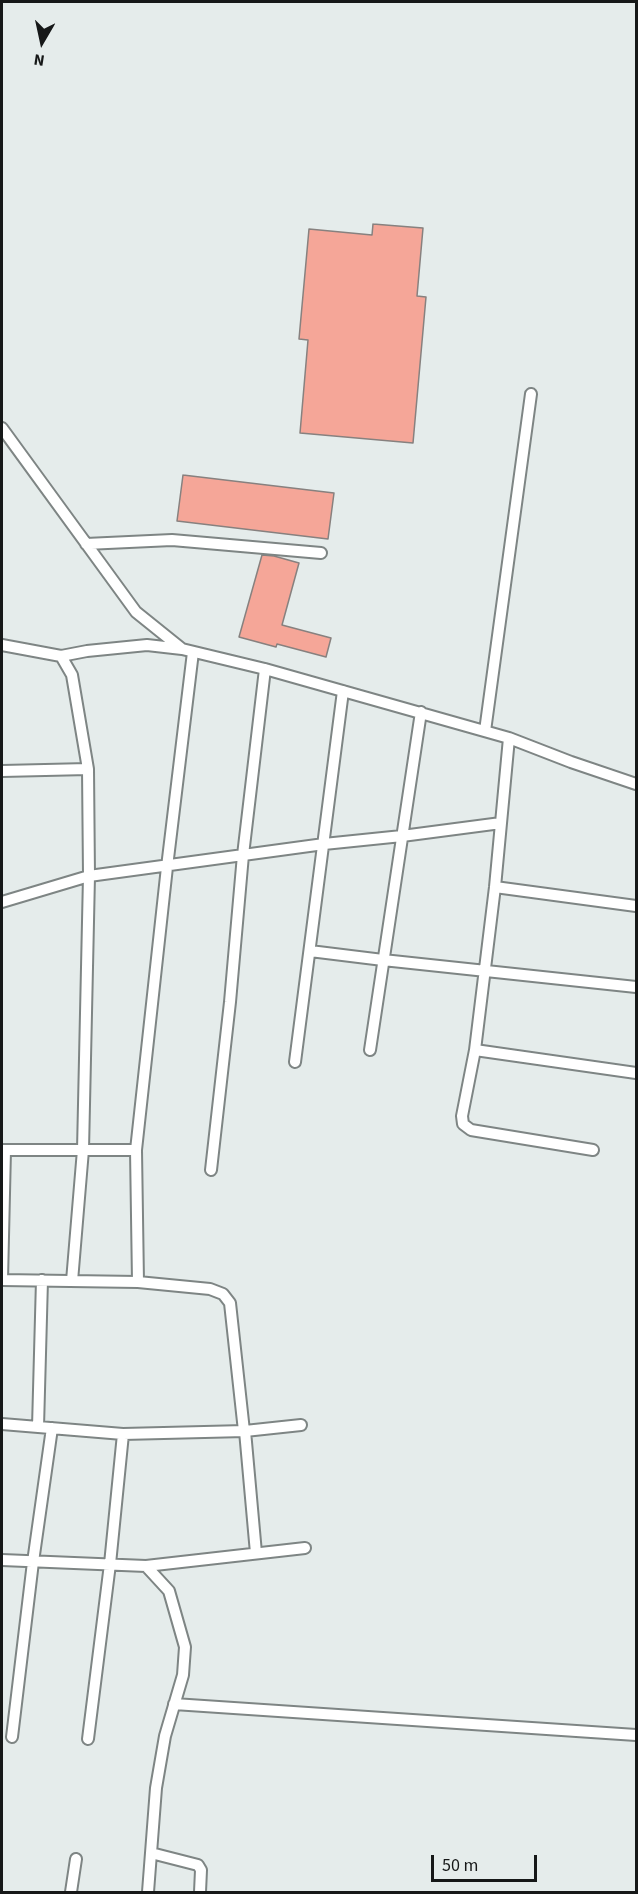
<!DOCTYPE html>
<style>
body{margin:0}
#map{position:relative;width:638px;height:1894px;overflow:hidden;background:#e5eceb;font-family:"Source Sans 3",sans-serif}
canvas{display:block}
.frame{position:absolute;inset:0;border:3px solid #161818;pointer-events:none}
.north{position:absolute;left:12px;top:12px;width:60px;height:60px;-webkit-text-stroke:4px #e5eceb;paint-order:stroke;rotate:189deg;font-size:16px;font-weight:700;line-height:24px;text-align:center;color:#161818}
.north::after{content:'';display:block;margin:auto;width:21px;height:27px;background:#161818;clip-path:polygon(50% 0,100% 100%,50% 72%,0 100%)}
.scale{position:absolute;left:431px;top:1855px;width:106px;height:27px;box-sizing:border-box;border:3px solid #161818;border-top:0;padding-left:8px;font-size:18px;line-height:21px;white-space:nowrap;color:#161818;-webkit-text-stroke:4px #e5eceb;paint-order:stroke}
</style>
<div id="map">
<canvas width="638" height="1894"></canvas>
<div class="frame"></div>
<div class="north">N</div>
<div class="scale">50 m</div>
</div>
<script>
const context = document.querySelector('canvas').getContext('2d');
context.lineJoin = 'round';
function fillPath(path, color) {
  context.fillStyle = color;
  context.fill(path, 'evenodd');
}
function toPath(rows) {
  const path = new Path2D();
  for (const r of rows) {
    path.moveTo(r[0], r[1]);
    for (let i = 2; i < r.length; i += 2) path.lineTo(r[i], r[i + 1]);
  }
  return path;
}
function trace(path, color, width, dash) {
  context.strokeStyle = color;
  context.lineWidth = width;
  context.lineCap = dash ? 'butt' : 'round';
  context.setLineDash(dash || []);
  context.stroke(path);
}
const building = toPath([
 [373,224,423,228,417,296,426,297,413,443,300,433,308,340,299,339,309,229,372,235,373,224],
 [183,475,334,493,328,539,177,521,183,475],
 [262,555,274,556,299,563,282,625,331,638,326,657,277,644,276,647,239,637,262,555]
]);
fillPath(building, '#f5a698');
trace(building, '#87817f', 1.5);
const street = toPath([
 [2,428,136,612,182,649],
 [86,544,172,540,321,553],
 [2,645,61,656,72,675,88,769,89,876,83,1150,72,1281],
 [61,656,87,651,147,645,182,649,265,669,509,738,571,762,636,784],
 [485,731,531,394],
 [509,738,495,887,475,1050,462,1116,463,1124,471,1130,593,1150],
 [2,771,88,769],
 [495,887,636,906],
 [2,902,89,876,324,844,402,836,501,823],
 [310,951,383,960,636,987],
 [370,1050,421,712],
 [475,1050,636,1073],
 [295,1062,343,691],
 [2,1150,136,1150],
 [5,1150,2,1280,138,1282,210,1289,223,1294,230,1303,244,1431],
 [211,1170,230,1002,243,855,265,669],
 [138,1282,136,1150,167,867,193,652],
 [2,1424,123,1434,245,1431,301,1425],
 [38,1427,42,1280],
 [245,1431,256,1553],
 [2,1560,146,1566,305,1548],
 [146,1566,169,1591,185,1647,183,1675,165,1736,156,1788,148,1892],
 [174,1704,636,1735],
 [12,1737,33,1562,52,1428],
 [88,1739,110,1564,123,1434],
 [151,1853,198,1865,201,1870,200,1892],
 [71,1892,76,1859]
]);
trace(street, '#7e8584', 14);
trace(street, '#fff', 10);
</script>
